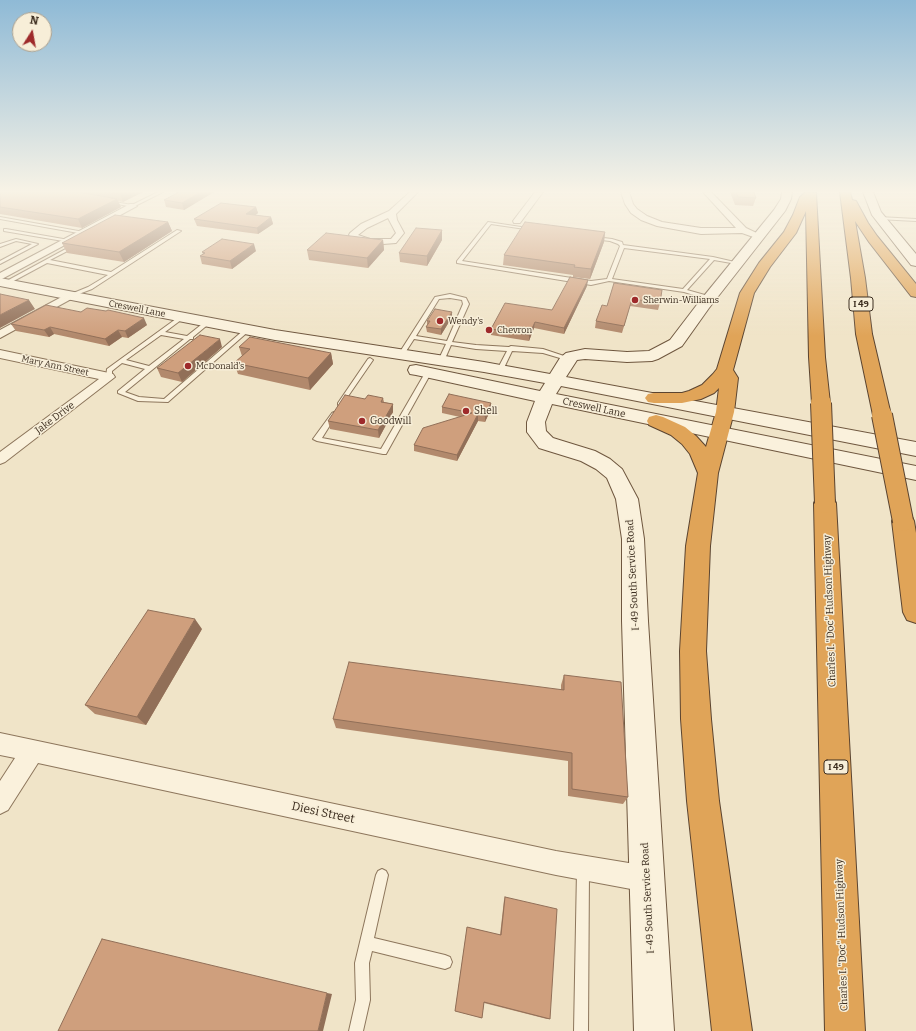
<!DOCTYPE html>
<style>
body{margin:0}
#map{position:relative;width:916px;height:1031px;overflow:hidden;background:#f0e4c8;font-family:Bitter,serif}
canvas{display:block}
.north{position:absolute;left:12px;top:12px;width:40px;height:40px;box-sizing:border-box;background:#f7eed8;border:1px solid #ada18e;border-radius:50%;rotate:11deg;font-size:11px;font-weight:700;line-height:16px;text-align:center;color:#3d2e20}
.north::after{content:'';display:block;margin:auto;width:14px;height:18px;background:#9e2a2b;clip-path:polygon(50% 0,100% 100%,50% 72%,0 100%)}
</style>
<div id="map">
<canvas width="916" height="1031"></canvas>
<div class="north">N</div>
</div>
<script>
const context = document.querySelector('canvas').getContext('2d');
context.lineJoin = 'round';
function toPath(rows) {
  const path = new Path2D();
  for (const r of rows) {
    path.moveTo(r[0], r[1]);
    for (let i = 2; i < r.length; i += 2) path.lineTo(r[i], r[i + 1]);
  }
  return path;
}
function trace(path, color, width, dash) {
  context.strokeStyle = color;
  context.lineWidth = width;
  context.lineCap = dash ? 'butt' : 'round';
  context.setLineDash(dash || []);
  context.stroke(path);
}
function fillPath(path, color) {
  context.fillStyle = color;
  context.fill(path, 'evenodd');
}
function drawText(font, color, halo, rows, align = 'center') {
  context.font = font + ' Bitter,serif';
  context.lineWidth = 3;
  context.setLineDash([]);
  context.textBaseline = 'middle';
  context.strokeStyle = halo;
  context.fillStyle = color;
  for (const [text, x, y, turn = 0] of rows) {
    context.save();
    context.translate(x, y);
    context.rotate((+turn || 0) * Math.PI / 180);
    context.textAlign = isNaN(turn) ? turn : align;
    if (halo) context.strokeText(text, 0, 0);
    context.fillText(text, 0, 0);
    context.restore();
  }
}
const lane = toPath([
 [158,192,163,192,133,207,107,202,109,201,132,205,158,192],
 [0,217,84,232,86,233,84,234,0,219,0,217],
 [879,217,916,219,916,221,878,219,878,217,879,217],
 [488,222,534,229,532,230,491,224,462,261,591,281,607,279,620,246,618,244,610,241,593,239,593,238,595,237,612,239,622,242,623,245,713,257,739,263,737,264,714,260,687,290,712,297,713,298,710,300,684,292,609,281,591,285,457,263,457,261,488,222],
 [624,248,710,259,683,289,612,279,624,248],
 [6,229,69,240,71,241,69,242,4,231,4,229,6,229],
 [177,230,181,231,92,289,71,297,66,296,88,287,108,275,47,263,8,284,3,283,75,244,77,245,77,246,50,260,111,272,177,230],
 [16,239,38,244,0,264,0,261,32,244,16,241,0,247,0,244,16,239],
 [450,294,466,298,469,304,452,342,476,345,509,347,511,346,543,349,573,359,570,361,543,353,512,351,503,370,500,372,497,370,507,351,476,349,451,345,444,361,441,363,438,361,446,344,414,339,403,356,399,356,398,355,435,297,450,294],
 [450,298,462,300,463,304,447,341,416,336,439,299,450,298],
 [180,316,185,317,165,332,187,336,206,321,211,322,193,337,193,339,190,339,125,392,139,397,164,399,245,329,250,330,168,402,138,401,118,393,118,391,145,369,122,363,112,371,112,377,109,379,106,377,107,369,180,316],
 [161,335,184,339,149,366,126,360,161,335],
 [370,358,373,360,342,405,338,405,338,403,368,359,370,358],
 [428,371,431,373,386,454,383,454,317,441,313,439,332,413,334,412,337,414,322,438,381,449,425,373,428,371],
 [583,864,587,866,589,870,588,1031,574,1031,577,870,579,866,583,864],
 [382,869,386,871,388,875,374,938,445,955,450,957,452,962,450,967,445,969,372,951,369,963,370,1000,363,1031,349,1031,356,1000,355,963,376,875,378,871,382,869]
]);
const street = toPath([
 [410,192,418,192,396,214,397,220,404,233,396,243,370,245,355,241,350,237,349,235,350,233,361,224,389,211,410,192],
 [388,218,396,233,391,239,370,239,358,235,367,228,388,218],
 [535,192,543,192,520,223,514,223,513,221,535,192],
 [621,192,629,192,633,204,637,209,647,216,662,222,701,228,736,228,703,192,711,192,746,228,763,236,759,239,742,233,701,234,657,226,641,220,631,213,625,204,621,192],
 [130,204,133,204,137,206,0,280,0,273,130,204],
 [69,293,73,294,74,296,73,298,0,338,0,330,69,293],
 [0,350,109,373,113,374,115,377,5,462,0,464,0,452,99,379,0,358,0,350],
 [0,733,556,851,647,866,656,870,660,879,656,888,647,892,556,875,38,763,8,810,0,814,0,781,15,758,0,755,0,733]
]);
const secondary = toPath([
 [782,192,792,192,791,199,785,211,709,308,682,346,658,359,652,361,627,362,585,359,577,360,566,377,916,442,916,456,561,386,556,394,916,466,916,480,552,404,545,422,546,431,553,438,595,451,610,459,622,469,638,499,644,539,648,621,674,1031,634,1031,622,621,622,539,616,499,607,478,596,469,581,461,539,448,527,432,527,422,535,401,416,375,410,374,408,370,410,366,416,365,540,391,545,383,484,372,275,340,0,286,0,278,275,330,484,362,550,374,560,358,566,353,585,349,627,352,649,351,670,340,699,302,774,210,781,199,782,192],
 [863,192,873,192,881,212,916,254,916,266,911,265,872,215,863,192]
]);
const highway = toPath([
 [806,192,816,193,825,357,830,403,827,407,821,409,815,407,812,403,809,357,806,211,796,233,770,267,754,293,733,370,738,378,734,412,718,473,710,546,706,651,711,719,719,801,752,1031,712,1031,687,801,681,719,680,651,686,546,698,473,690,454,682,444,671,435,649,425,647,421,649,417,656,415,663,417,685,427,696,436,706,447,716,412,719,388,714,393,701,399,682,403,654,403,648,402,645,398,648,394,654,393,682,393,689,391,702,385,713,374,717,369,740,293,759,263,784,232,793,215,800,197,806,192],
 [840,192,850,192,852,200,856,201,868,223,877,236,916,284,916,297,911,296,869,242,855,221,865,278,872,334,891,415,889,419,882,421,875,419,873,415,856,334,851,278,840,192],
 [825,495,833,497,836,503,865,1031,825,1031,814,503,817,497,825,495],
 [903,513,911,515,914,521,916,533,916,623,907,620,903,612,892,521,895,515,903,513]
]);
trace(lane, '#8d765c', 2);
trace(street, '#8d765c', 2);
trace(secondary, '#6f573f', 2);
trace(highway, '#5b4430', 2);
fillPath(lane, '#faf1dc');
fillPath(street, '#faf1dc');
fillPath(secondary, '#faf1dc');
fillPath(highway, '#e0a458');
const highwayBridge = toPath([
 [821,403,825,503],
 [882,415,903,521]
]);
trace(highwayBridge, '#5b4430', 22, []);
trace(highwayBridge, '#e0a458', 20);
fillPath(toPath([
 [0,192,143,192,123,202,118,201,121,207,82,228,0,214],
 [179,192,214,192,184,210,166,207,164,200],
 [730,192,764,192,754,192,756,198,753,206,735,205],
 [256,207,258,213,255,215,271,217,273,224,258,234,197,226,194,219],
 [168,222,172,231,124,262,67,253,62,243],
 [442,230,442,240,427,266,400,262,399,253],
 [605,232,604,242,590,279,573,277,573,275,503,265,504,255],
 [383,240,384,250,368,268,309,260,307,250],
 [256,251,232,269,202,264,200,256,203,254,202,252],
 [614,283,660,303,658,310,630,306,622,333,595,328,596,321,607,306],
 [587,286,564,334,534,328,529,341,491,335,491,329,552,310],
 [81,312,147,325,128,338,122,337,109,346,54,334,49,337,16,331,11,324],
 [452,317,441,335,427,332,426,327,427,325,427,321],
 [222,347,182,382,161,377,157,368],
 [239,347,331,353,333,364,310,390,238,374,234,363,242,356],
 [383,398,384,402,393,404,393,412,379,438,330,429,328,421],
 [491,403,491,409,485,422,478,421,457,461,414,451,414,445,460,417,442,413,442,407],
 [202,629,146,725,95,714,85,705],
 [564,675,628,797,623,804,568,796,568,761,336,728,333,719,561,690,561,685],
 [505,897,550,1019,547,1019,484,1003,482,1018,455,1011,467,927,500,935,504,900]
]), '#b2896c');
fillPath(toPath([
 [124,192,143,192,123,202,120,194],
 [201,192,214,192,184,210,182,203],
 [113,198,114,201,117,199,121,207,82,228,78,219],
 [256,207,258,213,248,221,246,214],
 [271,217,273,224,258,234,257,228],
 [168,222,172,231,124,262,119,252],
 [442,230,442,240,427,266,427,256],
 [605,232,604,242,590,279,591,269],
 [383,240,384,250,368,268,367,258],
 [254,244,256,251,232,269,230,261],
 [588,280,587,286,564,334,564,328],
 [29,300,35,309,0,328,0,315],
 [452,312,452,317,441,335,441,329],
 [144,318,147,325,128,338,125,331],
 [535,322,534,328,529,341,529,335],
 [50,327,54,334,49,337,44,330],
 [118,330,122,337,109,346,105,339],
 [220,339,222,347,182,382,178,373],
 [331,353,333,364,310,390,308,378],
 [491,403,491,409,485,422,485,416],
 [393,404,393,412,379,438,378,430],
 [478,414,478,421,457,461,457,455],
 [195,619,202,629,146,725,137,717],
 [327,993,332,994,323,1031,318,1031]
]), '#916f58');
const building = toPath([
 [0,192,78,192,113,198,111,198,117,199,78,219,0,207,0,192],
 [106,192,124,192,120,194,106,192],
 [179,192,201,192,182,203,164,200,179,192],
 [736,192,754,192,756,198,738,197,736,192],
 [221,203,256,207,246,214,271,217,257,228,194,219,221,203],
 [115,215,168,222,119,252,62,243,115,215],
 [525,222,605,232,591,269,574,267,575,265,504,255,525,222],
 [416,228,442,230,427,256,399,253,416,228],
 [326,233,383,240,367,258,307,250,326,233],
 [222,239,254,244,230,261,200,256,205,253,202,252,222,239],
 [570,277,588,280,564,328,535,322,529,335,491,329,505,303,552,310,570,277],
 [614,283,662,290,660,303,632,299,624,326,596,321,602,305,607,306,614,283],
 [0,294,29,300,0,315,0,294],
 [46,305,81,312,87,308,106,311,108,310,144,318,125,331,118,330,105,339,50,327,44,330,11,324,46,305],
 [435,309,452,312,441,329,426,327,430,321,427,321,435,309],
 [200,335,220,339,178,373,157,368,200,335],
 [250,337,331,353,308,378,234,363,250,349,239,347,250,337],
 [449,394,491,403,485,416,478,414,457,455,414,445,423,428,472,413,442,407,449,394],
 [345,395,365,399,368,395,383,398,381,402,393,404,378,430,328,421,345,395],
 [148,610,195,619,137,717,85,705,148,610],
 [349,662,564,690,564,675,621,682,628,797,572,789,572,753,333,719,349,662],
 [505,897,557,909,550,1019,484,1002,482,1018,455,1011,467,927,501,935,505,897],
 [102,939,327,993,318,1031,58,1031,102,939]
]);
fillPath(building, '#cf9f7d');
trace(building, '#916f58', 1);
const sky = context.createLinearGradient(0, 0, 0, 336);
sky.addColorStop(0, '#8fbad6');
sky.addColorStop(0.57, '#f8f3e6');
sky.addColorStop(1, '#f8f3e600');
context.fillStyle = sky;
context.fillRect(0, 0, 916, 336);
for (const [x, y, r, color] of [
 [635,300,4,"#9e2a2b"],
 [440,321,4,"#9e2a2b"],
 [489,330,4,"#9e2a2b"],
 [188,366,4,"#9e2a2b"],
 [466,411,4,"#9e2a2b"],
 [362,421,4,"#9e2a2b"]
]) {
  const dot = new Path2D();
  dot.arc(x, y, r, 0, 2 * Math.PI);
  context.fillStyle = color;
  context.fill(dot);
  trace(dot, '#f7eed8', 1.5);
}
drawText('9px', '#3d2e20', '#f7eed8', [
 ["Sherwin-Williams",643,300],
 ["Wendy's",448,321],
 ["Chevron",497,330],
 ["McDonald's",196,366]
], 'left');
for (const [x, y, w] of [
 [861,304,24],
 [836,767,24]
]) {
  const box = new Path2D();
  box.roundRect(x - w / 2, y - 7, w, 14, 3);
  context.fillStyle = '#f7eed8';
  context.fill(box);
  trace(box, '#3d2e20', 1);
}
drawText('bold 9px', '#3d2e20', null, [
 ["I 49",861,304],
 ["I 49",836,767]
]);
drawText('9px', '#3d2e20', '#f7eed8', [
 ["Creswell Lane",137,309,11],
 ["Mary Ann Street",55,366,12]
]);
drawText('10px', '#3d2e20', '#f7eed8', [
 ["Creswell Lane",594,408,12],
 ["Jake Drive",55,418,-37],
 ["I-49 South Service Road",633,575,-93],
 ["Charles I. \"Doc\" Hudson Highway",830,611,-92],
 ["I-49 South Service Road",648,898,-93],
 ["Charles I. \"Doc\" Hudson Highway",842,935,-92]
]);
drawText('10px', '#3d2e20', '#f7eed8', [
 ["Shell",474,411],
 ["Goodwill",370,421]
], 'left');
drawText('12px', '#3d2e20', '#f7eed8', [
 ["Diesi Street",323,813,12]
]);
</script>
